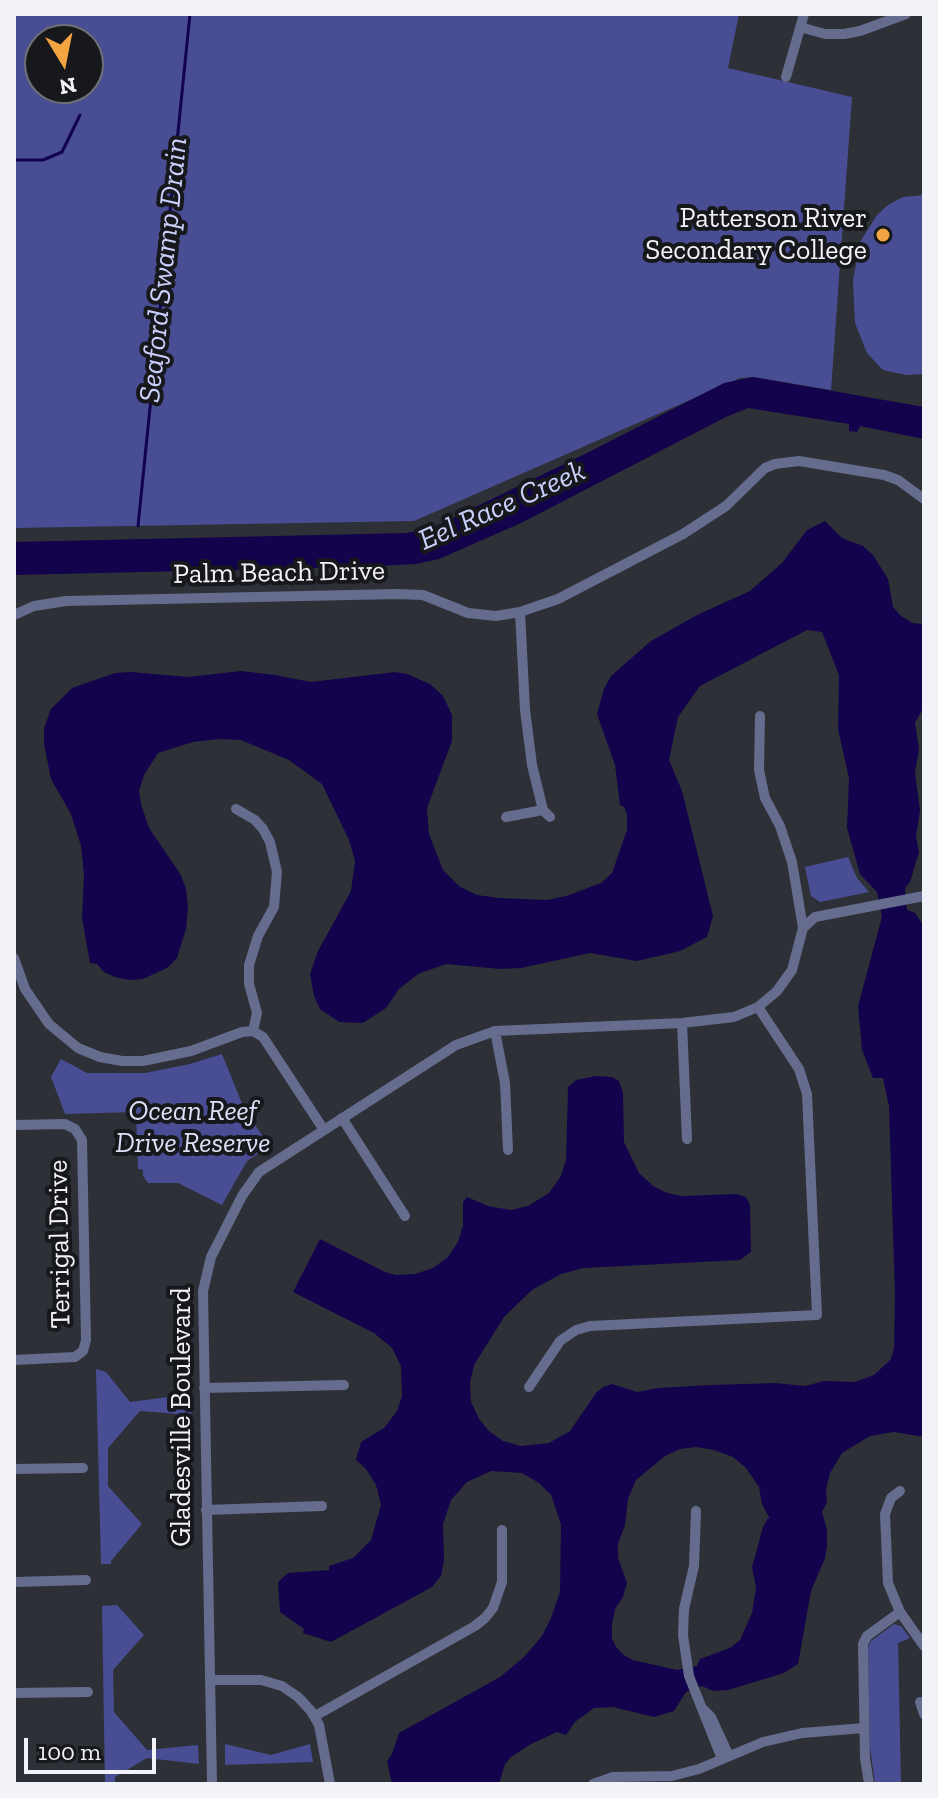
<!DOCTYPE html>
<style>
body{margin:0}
#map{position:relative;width:938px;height:1798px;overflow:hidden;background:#2e3037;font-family:"Zilla Slab",serif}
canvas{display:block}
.frame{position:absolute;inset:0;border:16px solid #f2f3f8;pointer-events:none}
.north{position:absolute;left:24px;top:24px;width:80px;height:80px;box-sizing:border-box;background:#17181b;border:2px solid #6f7073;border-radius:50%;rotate:170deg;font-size:22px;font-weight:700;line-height:32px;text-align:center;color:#f2f3f8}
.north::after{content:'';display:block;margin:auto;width:28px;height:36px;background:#f3a443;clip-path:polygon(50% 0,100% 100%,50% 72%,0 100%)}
.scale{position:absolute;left:24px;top:1738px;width:132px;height:36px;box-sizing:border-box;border:4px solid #f2f3f8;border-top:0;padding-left:10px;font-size:24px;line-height:28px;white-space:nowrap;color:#f2f3f8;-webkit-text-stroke:6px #17181b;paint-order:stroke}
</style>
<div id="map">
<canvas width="938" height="1798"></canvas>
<div class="frame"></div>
<div class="north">N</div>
<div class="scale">100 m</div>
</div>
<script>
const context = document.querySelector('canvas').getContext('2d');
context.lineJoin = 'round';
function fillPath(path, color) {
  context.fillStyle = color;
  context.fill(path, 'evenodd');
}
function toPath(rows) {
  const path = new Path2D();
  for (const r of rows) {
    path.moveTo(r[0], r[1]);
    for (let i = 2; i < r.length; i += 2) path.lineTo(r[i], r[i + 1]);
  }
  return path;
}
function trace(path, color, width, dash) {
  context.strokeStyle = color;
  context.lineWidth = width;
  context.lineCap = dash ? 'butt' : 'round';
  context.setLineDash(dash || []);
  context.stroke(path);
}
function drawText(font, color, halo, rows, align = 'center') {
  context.font = font + ' "Zilla Slab",serif';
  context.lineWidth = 8;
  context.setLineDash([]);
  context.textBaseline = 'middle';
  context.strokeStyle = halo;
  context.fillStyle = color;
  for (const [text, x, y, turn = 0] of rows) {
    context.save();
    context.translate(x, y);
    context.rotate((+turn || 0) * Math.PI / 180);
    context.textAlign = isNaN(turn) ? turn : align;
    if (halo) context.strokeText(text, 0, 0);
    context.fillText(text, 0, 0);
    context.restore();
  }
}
fillPath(toPath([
 [14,14,739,14,728,68,852,97,831,390,753,377,740,378,414,521,14,528],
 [40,40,88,40,88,88,40,88],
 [924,195,924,374,906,375,883,370,867,353,855,323,853,281,860,242,877,215,888,205,903,197],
 [848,857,857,878,869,892,820,902,811,896,805,867],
 [222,1054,243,1106,269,1146,247,1161,222,1205,178,1183,148,1183,143,1176,143,1170,138,1169,136,1112,65,1114,51,1077,61,1059,87,1073,145,1073,190,1064],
 [96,1369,106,1372,130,1402,191,1394,191,1415,140,1411,108,1448,108,1486,142,1524,111,1561,111,1564,101,1564],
 [117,1605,144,1635,113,1670,114,1712,147,1750,198,1745,199,1764,147,1758,115,1777,115,1784,105,1784,102,1606],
 [894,1624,901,1626,910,1638,898,1643,901,1784,875,1784,870,1747,868,1648,871,1641],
 [225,1744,271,1755,310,1744,313,1762,225,1765]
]), '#494e94');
fillPath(toPath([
 [753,377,924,407,924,439,860,426,857,432,849,431,849,424,748,408,726,417,521,523,439,559,416,564,361,567,14,575,14,542,406,533,430,529,587,453,724,383],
 [825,521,842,538,863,546,873,555,888,579,893,607,900,615,912,623,924,624,924,707,915,723,919,749,915,773,920,810,916,836,919,852,910,882,905,888,907,910,915,913,924,926,924,1437,894,1432,870,1436,842,1453,830,1473,826,1490,827,1502,822,1512,827,1530,827,1546,825,1558,811,1591,798,1664,784,1673,728,1690,713,1691,702,1686,686,1692,674,1711,654,1717,613,1707,594,1708,575,1722,566,1735,557,1732,531,1744,511,1757,505,1764,499,1784,392,1784,387,1761,392,1754,399,1733,500,1677,524,1657,542,1636,551,1618,560,1592,561,1524,551,1495,539,1483,522,1473,491,1471,467,1482,451,1500,443,1524,444,1561,441,1576,432,1587,331,1642,303,1633,304,1629,280,1612,278,1582,288,1573,329,1570,329,1566,353,1558,371,1540,381,1505,376,1485,366,1469,356,1460,361,1442,384,1428,397,1411,402,1396,401,1366,392,1348,374,1333,293,1292,320,1239,385,1272,396,1275,415,1274,433,1268,448,1257,458,1242,463,1226,463,1202,467,1197,488,1206,511,1210,528,1206,549,1193,561,1176,566,1160,568,1087,576,1080,596,1076,612,1077,619,1081,623,1093,624,1142,639,1173,653,1186,667,1193,682,1196,737,1194,746,1197,750,1205,751,1252,740,1260,584,1268,561,1274,532,1290,504,1317,474,1365,470,1382,471,1402,479,1419,489,1431,503,1441,521,1446,549,1443,570,1431,596,1393,603,1387,612,1384,637,1392,658,1388,711,1385,775,1383,805,1386,824,1381,855,1382,874,1375,891,1359,894,1348,895,1295,889,1106,883,1078,873,1078,862,1050,858,1006,882,917,877,892,860,874,847,828,849,778,838,729,839,675,822,632,807,630,700,686,678,717,669,760,682,791,713,916,707,937,680,951,637,961,590,953,521,968,500,969,446,964,418,974,399,989,386,1008,363,1023,339,1022,320,1009,314,996,310,974,318,951,351,891,355,861,349,840,322,784,289,760,241,740,218,739,193,742,158,753,144,775,139,791,141,804,149,828,181,875,186,889,188,907,186,929,177,958,167,968,143,979,129,980,115,977,104,972,97,964,90,963,82,918,84,874,81,846,71,814,51,779,44,744,44,728,51,709,72,688,115,673,131,672,188,677,241,671,275,675,311,682,395,672,407,674,430,684,443,696,452,715,452,741,427,808,429,834,443,870,460,887,477,895,499,898,547,900,566,896,601,883,612,873,627,830,627,814,624,807,620,805,615,765,597,714,604,689,611,676,651,641,697,615,750,591,782,563,807,530],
 [696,1447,714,1450,733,1457,746,1468,759,1487,762,1504,770,1519,768,1518,763,1527,752,1567,756,1588,752,1613,740,1640,730,1648,700,1659,697,1666,677,1670,633,1660,625,1656,616,1647,612,1638,612,1624,615,1609,623,1597,627,1583,618,1558,618,1544,625,1525,628,1499,636,1480,665,1456,680,1449]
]), '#12034c');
trace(toPath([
 [14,160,43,160,62,152,80,115],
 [138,526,190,14]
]), '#12034c', 3);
trace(toPath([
 [800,27,825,34,844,34,860,31,906,14],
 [786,77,804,14],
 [520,612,525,710,532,765,543,810,550,817],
 [14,615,34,606,66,601,398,594,423,595,468,613,496,616,520,612,558,599,683,534,726,506,765,468,775,464,799,461,884,475,898,480,924,499],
 [236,809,255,820,263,829,270,842,277,872,274,907,258,936,249,965,249,984,257,1013,253,1031],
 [506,817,543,810],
 [803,928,815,917,924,896],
 [14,958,25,989,49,1024,78,1048,100,1057,122,1061,143,1061,191,1051,242,1032,253,1031,263,1037,324,1130],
 [682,1023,687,1139],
 [495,1031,505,1083,508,1150],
 [342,1118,405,1216],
 [14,1125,65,1124,75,1129,82,1140,86,1340,83,1351,75,1357,14,1360],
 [529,1387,560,1341,576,1330,590,1326,817,1315,807,1094,799,1069,758,1007],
 [204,1388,344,1385],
 [14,1469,83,1468],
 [900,1491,891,1498,885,1514,888,1583,900,1612,924,1646],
 [206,1510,322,1506],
 [696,1511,694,1566,684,1609,683,1635,689,1676,722,1759],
 [14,1582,86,1580],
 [210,1680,261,1680,282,1686,298,1697,311,1711,319,1725,330,1784],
 [14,1693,88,1692],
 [920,1702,924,1714],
 [703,1709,711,1717,729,1756],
 [315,1716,475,1626,485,1618,493,1608,502,1582,502,1530],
 [212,1784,203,1291,211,1257,242,1196,259,1172,456,1045,495,1031,682,1023,734,1017,758,1007,777,991,792,970,803,928,792,862,780,826,765,798,759,770,760,716],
 [593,1784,613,1777,672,1776,699,1769,763,1742,802,1733,864,1728],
 [869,1784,865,1758,863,1644,867,1636,900,1612]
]), '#666c8e', 10);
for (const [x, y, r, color] of [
 [883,235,8,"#f3a443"]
]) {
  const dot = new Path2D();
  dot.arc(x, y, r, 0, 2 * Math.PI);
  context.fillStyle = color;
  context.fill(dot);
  trace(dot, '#17181b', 3);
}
drawText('28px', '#f2f3f8', '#17181b', [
 ["Patterson River",867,219],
 ["Secondary College",867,251]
], 'right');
drawText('28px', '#f2f3f8', '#17181b', [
 ["Palm Beach Drive",279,573,-1],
 ["Terrigal Drive",60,1244,-91],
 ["Gladesville Boulevard",182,1417,-90]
]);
drawText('italic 28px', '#dde1f7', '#17181b', [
 ["Ocean Reef",193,1112],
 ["Drive Reserve",193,1144]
]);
drawText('italic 30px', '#c9d0fb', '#17181b', [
 ["Seaford Swamp Drain",164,270,-84],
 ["Eel Race Creek",502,506,-24]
]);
</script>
